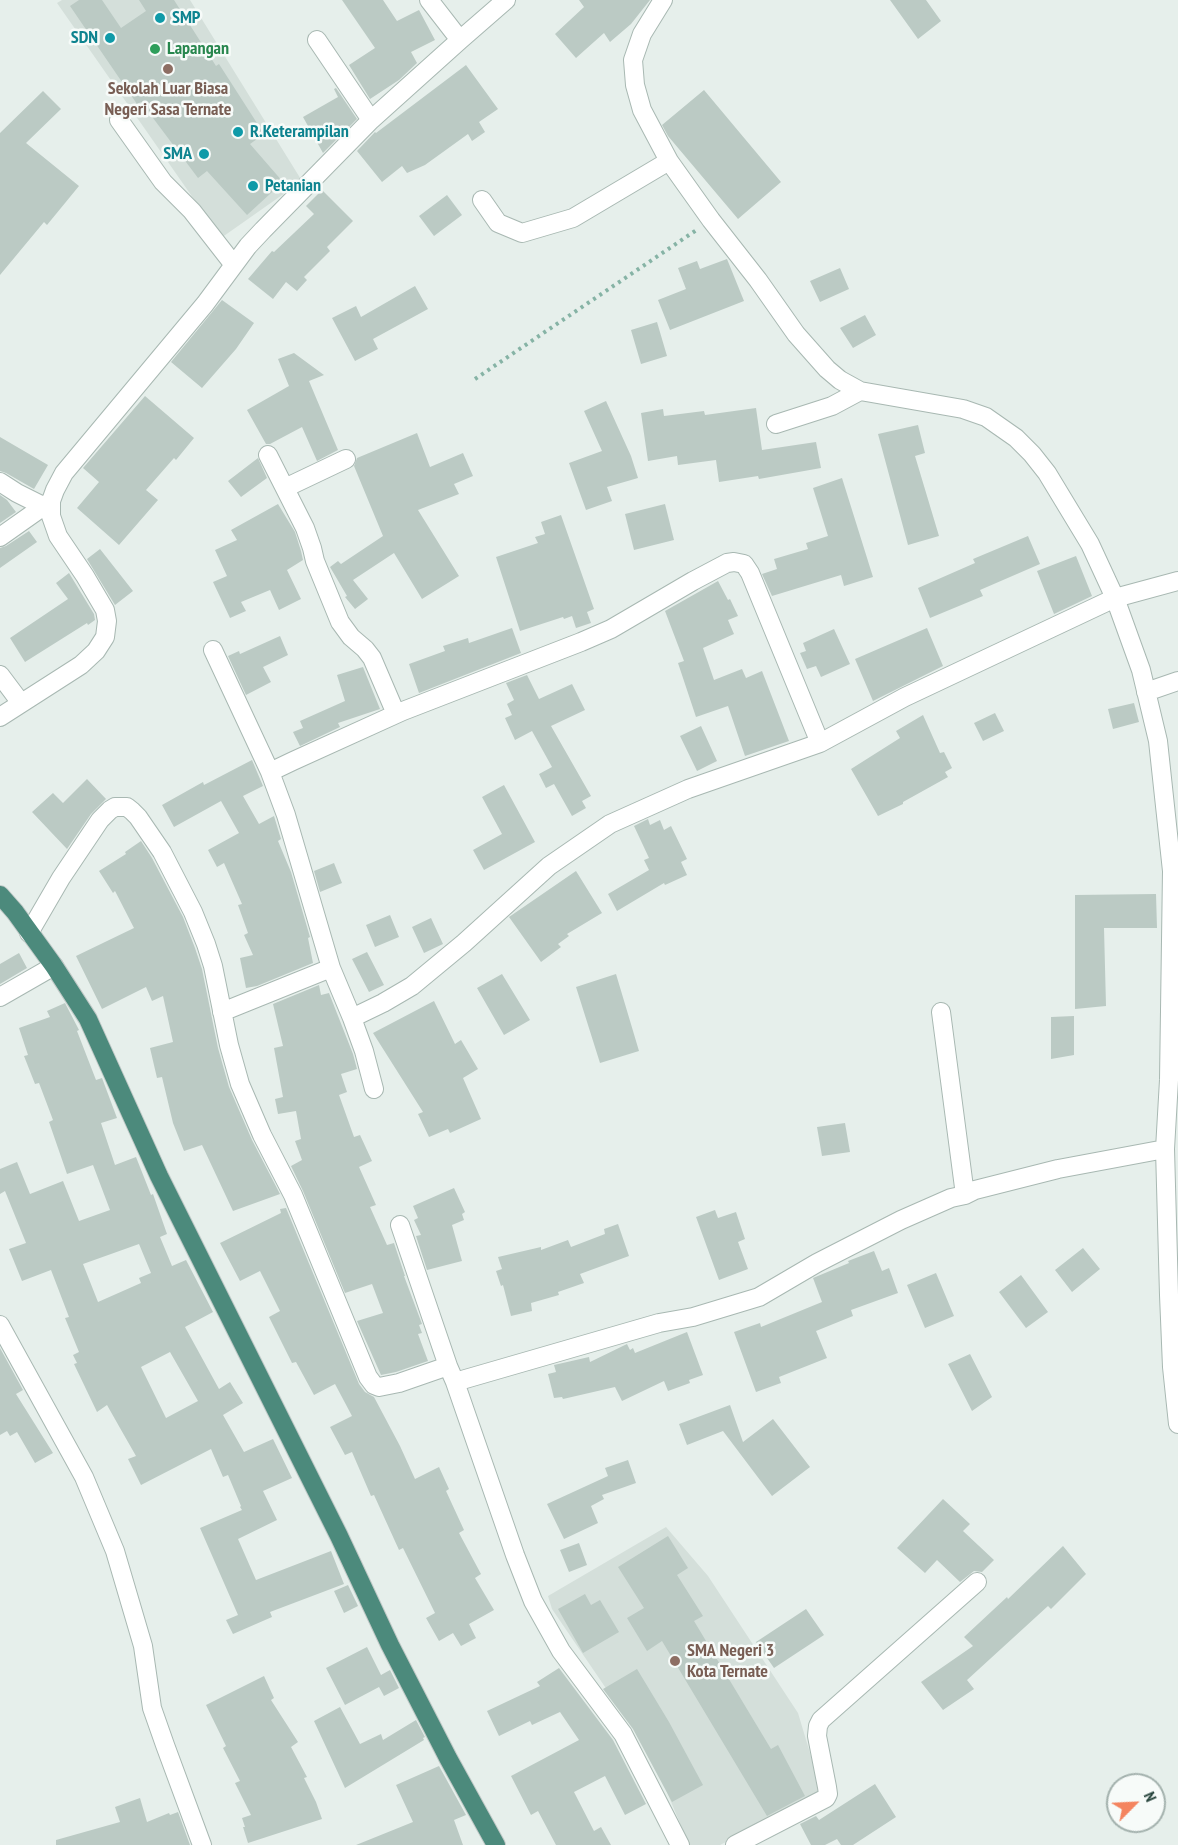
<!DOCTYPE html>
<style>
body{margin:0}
#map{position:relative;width:1178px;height:1845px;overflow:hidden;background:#e6efeb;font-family:"PT Sans Narrow",sans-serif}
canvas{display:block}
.north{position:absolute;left:1106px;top:1773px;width:60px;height:60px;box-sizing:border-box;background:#f7fbf9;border:2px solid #a3b1ad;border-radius:50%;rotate:66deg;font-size:16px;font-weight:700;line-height:24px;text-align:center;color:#24423a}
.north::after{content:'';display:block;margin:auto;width:21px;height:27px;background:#f4845f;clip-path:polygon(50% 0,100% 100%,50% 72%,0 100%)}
</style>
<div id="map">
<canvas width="1178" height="1845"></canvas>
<div class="north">N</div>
</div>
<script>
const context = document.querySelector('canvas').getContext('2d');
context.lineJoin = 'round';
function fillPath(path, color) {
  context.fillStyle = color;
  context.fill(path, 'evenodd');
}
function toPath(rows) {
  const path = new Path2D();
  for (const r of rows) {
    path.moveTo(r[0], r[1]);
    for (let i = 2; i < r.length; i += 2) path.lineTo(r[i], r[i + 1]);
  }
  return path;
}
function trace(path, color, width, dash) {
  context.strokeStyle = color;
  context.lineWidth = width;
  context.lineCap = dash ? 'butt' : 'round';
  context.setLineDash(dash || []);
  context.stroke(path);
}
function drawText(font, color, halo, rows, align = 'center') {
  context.font = font + ' "PT Sans Narrow",sans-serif';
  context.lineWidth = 5;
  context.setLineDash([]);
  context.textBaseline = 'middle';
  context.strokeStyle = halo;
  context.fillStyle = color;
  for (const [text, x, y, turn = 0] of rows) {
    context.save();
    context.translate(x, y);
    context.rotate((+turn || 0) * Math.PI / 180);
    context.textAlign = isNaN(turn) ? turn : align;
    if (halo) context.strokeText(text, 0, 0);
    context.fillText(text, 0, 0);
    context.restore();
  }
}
fillPath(toPath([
 [62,0,190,0,302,181,221,238,57,3],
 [666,1527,708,1576,798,1713,822,1793,720,1845,689,1845,652,1756,552,1609,548,1596]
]), '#d4dfda');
fillPath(toPath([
 [79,0,102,0,121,28,146,11,139,0,174,0,216,66,219,64,264,134,250,144,283,182,247,215,207,171,198,178,141,102,137,104,70,6],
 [342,0,383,0,397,21,419,10,435,40,411,52,417,63,399,80,370,99,349,65,375,48],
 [579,0,650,0,631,24,610,42,604,33,576,58,555,34,584,7],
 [890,0,926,0,941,21,918,39],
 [466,65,498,109,479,122,485,132,472,141,468,134,425,165,407,173,402,166,382,182,357,151,375,132,376,133],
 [336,88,357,119,323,153,303,117,338,97,334,89],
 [704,90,781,182,738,219,668,136,662,125],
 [43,91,61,109,26,143,79,186,47,225,44,222,0,275,0,133],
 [322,190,353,221,327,247,330,251,304,277,307,280,297,291,286,282,273,299,248,279,272,251,274,252,314,214,306,206],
 [447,195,462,215,434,236,419,216],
 [727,259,744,301,670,330,658,300,686,289,678,268,697,261,700,269],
 [840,268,849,289,820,302,810,281],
 [415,286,428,309,373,339,378,349,355,361,332,318,356,306,361,317],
 [222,300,254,323,236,349,202,388,171,362],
 [865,315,876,335,853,348,840,328],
 [657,322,667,356,641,364,631,330],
 [294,353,324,375,309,381,338,450,317,461,302,427,270,444,266,444,247,410,289,386,278,359],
 [145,396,194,438,176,460,174,458,146,490,158,500,119,545,77,508,99,482,83,468],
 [606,401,631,456,638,478,607,487,612,501,586,510,569,463,602,451,584,411],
 [756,408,762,450,816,442,821,468,759,479,758,476,719,482,716,460,678,465,677,456,648,461,641,413,663,409,664,416,704,411,705,415],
 [918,425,925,453,915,456,939,536,908,545,878,434],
 [417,433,430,467,463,453,473,476,454,484,459,494,418,510,459,576,422,599,394,553,353,580,368,599,355,609,345,597,347,596,330,567,338,561,341,564,383,536,354,466,357,458],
 [0,437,48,465,34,489,6,473,0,471],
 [258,458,267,478,241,497,228,481],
 [842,478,873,577,844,586,841,575,772,596,762,574,777,569,774,559,808,549,806,543,828,536,813,488],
 [0,495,7,500,16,512,0,523],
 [278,504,295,532,301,551,303,560,287,570,301,599,279,610,270,590,241,602,246,611,230,618,213,582,227,576,215,550,237,540,231,530],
 [665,504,674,540,634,550,625,514],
 [561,515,594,609,587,612,591,623,576,628,572,616,564,619,563,617,520,631,496,557,538,543,535,537,545,534,541,522],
 [29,531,37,542,0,568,0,548,6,546],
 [1028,536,1040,564,980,590,983,596,930,618,918,588,975,563,973,559],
 [100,549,133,591,115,605,87,559],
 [1076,556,1092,596,1054,614,1037,571],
 [69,573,94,614,95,620,88,625,87,623,25,662,10,638,68,599,56,583],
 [718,581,728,600,730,599,738,616,728,620,734,634,703,648,714,680,742,669,746,678,762,671,789,741,745,756,728,706,696,717,678,663,684,661,665,611],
 [512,628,521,653,419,693,409,664,445,651,443,646,468,638,469,643],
 [927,628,943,666,873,701,855,659],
 [834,629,850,664,821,677,816,666,807,669,800,653,806,651,803,643],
 [280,636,288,655,263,667,271,682,246,695,228,656,239,651,240,654],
 [363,667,380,709,338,723,340,727,300,746,293,732,303,728,300,721,345,701,337,675],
 [527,675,539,699,572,684,585,710,551,726,591,796,582,801,586,808,572,816,554,784,546,788,539,774,552,767,532,731,515,740,505,718,512,715,507,704,514,700,506,683],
 [1134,703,1139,722,1113,729,1108,709],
 [995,713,1004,731,983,741,974,723],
 [923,715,940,753,944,752,952,768,945,772,948,777,903,802,903,804,878,816,851,769,900,738,896,731],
 [701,726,717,761,697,771,680,736],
 [252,760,263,786,243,796,259,824,274,816,281,839,278,841,291,872,310,937,308,938,313,963,257,986,246,988,240,958,253,955,244,935,248,933,238,905,242,904,224,863,217,867,208,850,239,833,221,801,174,827,162,805,203,782,204,785],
 [87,779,106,799,91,814,67,849,32,812,53,793,63,803],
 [504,785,535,842,484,870,473,850,502,834,482,797],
 [648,819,650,825,660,820,664,830,671,826,687,859,681,862,687,875,665,885,664,883,617,911,608,894,649,870,644,860,649,858,634,826],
 [141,841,152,858,183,917,195,948,202,969,218,1048,229,1087,252,1140,280,1194,233,1211,202,1145,184,1151,173,1123,162,1077,157,1078,150,1048,173,1042,163,996,152,1001,146,987,102,1009,76,956,134,928,115,891,113,893,99,871,126,854,125,852],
 [334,863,342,883,320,892,314,871],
 [576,871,602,913,567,934,569,936,558,944,561,947,541,962,509,917],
 [1156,894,1157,928,1104,928,1106,1006,1075,1009,1075,895],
 [390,915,399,937,375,947,366,925],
 [431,918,443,944,424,953,412,927],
 [367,952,384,985,369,992,352,959],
 [19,953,27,968,0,984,0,964],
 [502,974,530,1020,504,1035,477,988],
 [616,974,639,1051,600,1063,576,987],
 [319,985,321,995,329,993,353,1054,357,1069,341,1074,347,1092,339,1095,354,1137,360,1135,372,1161,359,1167,376,1205,370,1207,387,1245,394,1243,405,1276,404,1276,422,1324,419,1325,422,1333,418,1334,428,1361,396,1372,381,1375,357,1321,383,1313,372,1284,345,1293,303,1191,291,1166,302,1160,295,1141,301,1139,296,1111,278,1114,275,1099,283,1097,274,1048,283,1046,273,1004],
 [434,1001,455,1044,461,1040,478,1069,463,1078,481,1119,450,1133,448,1129,429,1137,418,1114,423,1112,373,1033],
 [65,1003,79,1030,77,1031,96,1080,102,1078,117,1118,101,1123,115,1165,136,1157,151,1195,153,1194,167,1234,160,1237,172,1266,186,1260,213,1312,185,1327,219,1389,230,1382,243,1403,223,1415,244,1452,273,1439,292,1478,263,1491,277,1520,238,1539,256,1580,331,1551,344,1584,270,1612,272,1617,233,1634,226,1620,238,1615,200,1528,242,1510,240,1507,241,1506,228,1475,223,1477,211,1449,141,1485,128,1459,136,1456,120,1428,107,1405,97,1412,74,1364,77,1363,73,1355,79,1352,65,1318,69,1317,51,1270,22,1281,9,1249,26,1243,5,1191,0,1194,0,1169,17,1162,30,1194,63,1181,79,1221,110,1210,93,1165,67,1174,49,1122,53,1120,39,1083,35,1084,24,1056,28,1055,19,1028,50,1017,47,1011],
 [139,1244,151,1273,139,1278,141,1283,98,1302,83,1264],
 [170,1352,198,1401,166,1418,141,1367],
 [1074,1016,1074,1055,1051,1059,1051,1017],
 [845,1123,850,1152,822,1156,817,1127],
 [454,1188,465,1212,462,1214,464,1220,452,1225,462,1261,427,1270,416,1236,421,1235,414,1220,418,1218,413,1206],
 [286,1208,359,1384,365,1392,374,1397,400,1446,415,1479,439,1467,449,1489,446,1491,464,1530,459,1533,481,1574,475,1578,494,1610,469,1624,476,1638,461,1646,453,1633,439,1641,426,1618,435,1613,403,1548,399,1550,374,1495,371,1496,352,1452,345,1455,330,1427,352,1416,335,1384,314,1395,296,1362,292,1363,269,1317,280,1311,260,1271,240,1281,220,1243,281,1213,280,1209],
 [715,1210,718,1218,736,1212,745,1239,738,1242,748,1269,719,1280,696,1217],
 [618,1224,629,1256,580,1274,584,1283,558,1292,559,1295,531,1303,532,1311,511,1316,503,1285,501,1286,496,1271,502,1269,498,1257,541,1247,541,1250,568,1240,571,1247,605,1234,604,1229],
 [1083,1248,1100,1269,1072,1292,1055,1270],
 [874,1251,882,1271,889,1268,898,1293,851,1310,853,1316,816,1331,827,1358,779,1377,781,1383,756,1392,734,1332,760,1323,761,1327,822,1302,813,1278,849,1263,848,1261],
 [936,1273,954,1316,925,1328,907,1285],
 [1021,1275,1048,1312,1026,1328,999,1292],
 [687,1332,703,1375,689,1380,690,1383,668,1391,664,1381,622,1401,615,1387,563,1399,562,1397,554,1398,548,1374,556,1372,554,1365,589,1357,590,1362,627,1344,630,1350,633,1348,635,1353],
 [0,1348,23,1390,16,1394,53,1453,35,1463,17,1432,10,1436,7,1431,0,1435],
 [970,1354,992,1397,972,1411,948,1364],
 [730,1405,743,1442,773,1419,810,1467,772,1496,723,1431,687,1445,679,1424],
 [628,1460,636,1483,602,1495,604,1499,591,1506,598,1523,564,1539,547,1504,608,1476,605,1468],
 [943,1499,970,1524,963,1531,994,1560,982,1572,974,1571,960,1582,937,1560,925,1573,897,1548],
 [668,1536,688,1568,677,1575,703,1616,694,1621,771,1749,778,1745,805,1796,767,1816,662,1641,647,1651,627,1618,644,1608,618,1567],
 [579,1543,587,1565,569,1572,560,1550],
 [1063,1546,1086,1574,1051,1609,1048,1606,967,1680,974,1689,943,1710,921,1682,973,1646,964,1637,1007,1597,1008,1599],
 [348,1585,358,1606,344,1613,334,1591],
 [585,1594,591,1605,600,1600,619,1632,583,1653,558,1609],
 [806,1609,824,1635,774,1668,756,1642],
 [367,1647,381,1675,390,1670,399,1688,384,1696,379,1687,345,1705,326,1668],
 [559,1668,613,1740,646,1804,625,1815,605,1776,574,1792,594,1831,601,1827,611,1845,556,1845,538,1811,531,1815,511,1776,579,1740,560,1712,532,1725,530,1721,499,1736,487,1711,540,1686,537,1682],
 [637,1669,669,1722,703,1785,672,1802,633,1729,603,1689],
 [264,1676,274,1698,271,1700,298,1742,291,1747,307,1777,304,1778,316,1802,322,1819,248,1843,243,1827,245,1827,242,1818,251,1815,235,1783,240,1781,223,1748,226,1746,206,1705],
 [340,1707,360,1744,381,1734,383,1740,416,1720,425,1737,423,1738,424,1740,345,1788,314,1721],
 [439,1766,466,1815,454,1820,463,1845,356,1845,413,1822,396,1785],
 [875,1784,896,1817,853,1845,841,1845,837,1839,825,1845,811,1845,800,1824,816,1816,819,1820],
 [140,1798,147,1822,169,1813,170,1815,178,1812,190,1845,56,1845,56,1840,120,1822,115,1807]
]), '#bbcac4');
const minor = toPath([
 [429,0,460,40],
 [663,0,642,34,633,60,635,85,642,110,669,161,711,220,758,280,796,334,827,369,840,380,860,391,963,409,986,417,1016,438,1032,454,1047,473,1090,544,1115,598,1141,670,1158,741,1172,871,1169,1080,1165,1149,1169,1295,1172,1367,1178,1424],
 [317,40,371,120],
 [119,120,163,182,192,211,234,265],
 [482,200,498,223,522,233,573,218,669,161],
 [776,424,832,406,860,391],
 [268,455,305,528,312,548,315,561,340,622,351,637,365,649,372,658,396,714],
 [0,482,17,493,43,506],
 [285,488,346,459],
 [0,537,51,501],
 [213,650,270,772],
 [0,675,21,703],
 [1146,692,1178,681],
 [0,717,81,665,96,651,105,637,107,621,105,610,85,576,58,536,51,516,51,501,55,490,64,473,205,304,248,246,263,230,371,120,460,40,506,0],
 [29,933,61,878,100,820,110,810,115,807,127,807,132,811,138,817,162,852,193,912,206,944,213,966,229,1045,240,1084,262,1135,293,1195,368,1377,374,1385,379,1387,399,1383,448,1366,455,1382,659,1323,693,1317,759,1297,817,1263,901,1220,951,1198,965,1195,975,1190,1058,1169,1165,1149],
 [331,968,286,815,270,772,293,761,403,711,581,642,611,629,693,581,727,563,734,562,744,564,750,573,820,743],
 [0,997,54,966],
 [222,1012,331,968,352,1018,383,1003,412,986,464,943,549,866,610,824,688,789,820,743,905,697,1115,598,1178,581],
 [941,1012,965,1195],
 [352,1018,364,1051,374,1089],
 [400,1225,448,1366],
 [0,1325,84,1477,115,1551,143,1646,152,1708,165,1745,202,1845],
 [455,1382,515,1555,533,1601,561,1651,623,1734,680,1845],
 [735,1845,826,1798,828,1794,827,1787,817,1736,818,1726,821,1720,977,1582]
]);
const trunk = toPath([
 [0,895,15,912,54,966,88,1019,159,1176,339,1536,390,1645,448,1758,496,1845]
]);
trace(minor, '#a8b8b2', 20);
trace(trunk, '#c2cac8', 20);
trace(toPath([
 [475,379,698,229]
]), '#86b3a5', 4, [3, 4.5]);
trace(minor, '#fff', 18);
trace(trunk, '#4c8a7c', 18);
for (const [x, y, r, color] of [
 [160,18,6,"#0f9aa8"],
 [110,38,6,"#0f9aa8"],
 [155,49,6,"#2e9e5b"],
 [168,69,6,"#8d6e63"],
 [238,132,6,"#0f9aa8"],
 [204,154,6,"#0f9aa8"],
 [253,186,6,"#0f9aa8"],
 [675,1661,6,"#8d6e63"]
]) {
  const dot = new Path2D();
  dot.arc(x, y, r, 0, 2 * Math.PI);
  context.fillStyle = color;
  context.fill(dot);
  trace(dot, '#f7fbf9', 2);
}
drawText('bold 18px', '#0d838f', '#f7fbf9', [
 ["SMP",172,18],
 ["SDN",98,38,"right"],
 ["R.Keterampilan",250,132],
 ["SMA",192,154,"right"],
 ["Petanian",265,186]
], 'left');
drawText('bold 18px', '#27864d', '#f7fbf9', [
 ["Lapangan",167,49]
], 'left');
drawText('bold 18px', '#785e54', '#f7fbf9', [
 ["Sekolah Luar Biasa",168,89],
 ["Negeri Sasa Ternate",168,110],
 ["SMA Negeri 3",687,1651,"left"],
 ["Kota Ternate",687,1672,"left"]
]);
</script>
